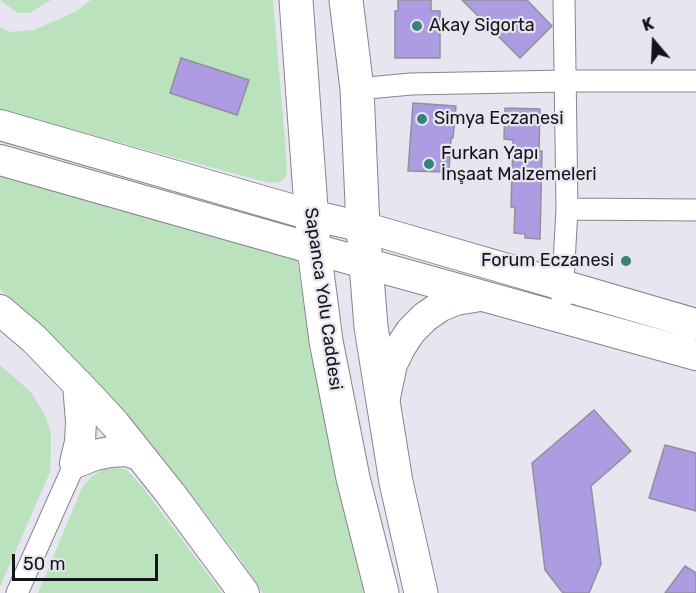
<!DOCTYPE html>
<meta charset="utf-8">
<style>
body{margin:0}
#map{position:relative;width:696px;height:593px;overflow:hidden;background:#e7e5ef;font-family:Rubik,sans-serif}
canvas{display:block}
.north{position:absolute;left:624px;top:12px;width:60px;height:60px;-webkit-text-stroke:4px #e7e5ef;paint-order:stroke;rotate:341deg;font-size:16px;font-weight:700;line-height:24px;text-align:center;color:#151518}
.north::after{content:'';display:block;margin:auto;width:21px;height:27px;background:#151518;clip-path:polygon(50% 0,100% 100%,50% 72%,0 100%)}
.scale{position:absolute;left:12px;top:554px;width:146px;height:27px;box-sizing:border-box;border:3px solid #151518;border-top:0;padding-left:8px;font-size:18px;line-height:21px;white-space:nowrap;color:#151518;-webkit-text-stroke:4px #e7e5ef;paint-order:stroke}
</style>
<div id="map">
<canvas width="696" height="593"></canvas>
<div class="north">K</div>
<div class="scale">50 m</div>
</div>
<script>
const context = document.querySelector('canvas').getContext('2d');
context.lineJoin = 'round';
function fillPath(path, color) {
  context.fillStyle = color;
  context.fill(path, 'evenodd');
}
function toPath(rows) {
  const path = new Path2D();
  for (const r of rows) {
    path.moveTo(r[0], r[1]);
    for (let i = 2; i < r.length; i += 2) path.lineTo(r[i], r[i + 1]);
  }
  return path;
}
function trace(path, color, width, dash) {
  context.strokeStyle = color;
  context.lineWidth = width;
  context.lineCap = dash ? 'butt' : 'round';
  context.setLineDash(dash || []);
  context.stroke(path);
}
function drawText(font, color, halo, rows, align = 'center') {
  context.font = font + ' Rubik,sans-serif';
  context.lineWidth = 4.5;
  context.setLineDash([]);
  context.textBaseline = 'middle';
  context.strokeStyle = halo;
  context.fillStyle = color;
  for (const [text, x, y, turn = 0] of rows) {
    context.save();
    context.translate(x, y);
    context.rotate((+turn || 0) * Math.PI / 180);
    context.textAlign = isNaN(turn) ? turn : align;
    if (halo) context.strokeText(text, 0, 0);
    context.fillText(text, 0, 0);
    context.restore();
  }
}
fillPath(toPath([
 [0,0,51,0,30,13,18,13],
 [91,0,273,0,287,165,286,177,280,182,269,183,0,110,0,27,10,32,34,30,75,12],
 [0,177,297,260,310,346,329,443,346,518,366,593,263,593,238,556,163,458,92,376,19,305,0,290],
 [0,365,31,392,45,415,51,433,51,455,50,472,0,587],
 [117,467,127,470,141,485,222,593,38,593,82,488,92,476,104,469]
]), '#bae3bd');
const building = toPath([
 [398,0,431,0,431,11,440,11,440,58,395,58,395,11,398,11,398,0],
 [462,0,527,0,552,26,520,58,462,0],
 [181,58,249,80,237,115,170,93,181,58],
 [413,103,456,106,453,138,451,138,449,172,408,171,413,103],
 [505,108,540,109,539,151,542,151,540,239,525,238,525,234,514,233,515,207,511,207,513,140,504,139,505,108],
 [594,410,631,451,591,486,601,564,589,593,563,593,545,570,532,463,594,410],
 [665,445,696,453,696,511,649,498,665,445],
 [685,566,696,573,696,593,665,593,685,566]
]);
fillPath(building, '#ae9ce2');
trace(building, '#918f98', 1.5);
const street = toPath([
 [357,89,411,84,566,81,696,81],
 [567,209,696,210],
 [562,299,567,209,564,0],
 [17,593,75,463]
]);
const secondary = toPath([
 [0,125,311,215,363,227,696,324],
 [0,160,314,249,696,355],
 [0,310,34,339,92,399,115,424,170,493,244,593],
 [384,402,392,364,401,346,411,331,425,317,441,306,456,300,480,296],
 [75,463,80,442,81,421,78,384],
 [75,463,95,455,110,452,126,451,139,455]
]);
const highway = toPath([
 [296,0,314,249,326,341,353,478,382,593],
 [346,0,357,89,363,227,371,327,396,482,421,593]
]);
trace(street, '#86848d', 23);
trace(secondary, '#86848d', 32);
trace(highway, '#86848d', 35);
trace(street, '#fff', 21);
trace(secondary, '#fff', 30);
trace(highway, '#fff', 33);
for (const [x, y, r, color] of [
 [417,26,6,"#38817f"],
 [422,119,6,"#38817f"],
 [429,164,6,"#38817f"],
 [626,261,6,"#38817f"]
]) {
  const dot = new Path2D();
  dot.arc(x, y, r, 0, 2 * Math.PI);
  context.fillStyle = color;
  context.fill(dot);
  trace(dot, '#e7e5ef', 2);
}
drawText('18px', '#151518', '#e7e5ef', [
 ["Akay Sigorta",429,26],
 ["Simya Eczanesi",434,119],
 ["Furkan Yapı",441,154],
 ["İnşaat Malzemeleri",441,175],
 ["Forum Eczanesi",614,261,"right"]
], 'left');
drawText('18px', '#151518', '#e7e5ef', [
 ["Sapanca Yolu Caddesi",323,299,82]
]);
</script>
